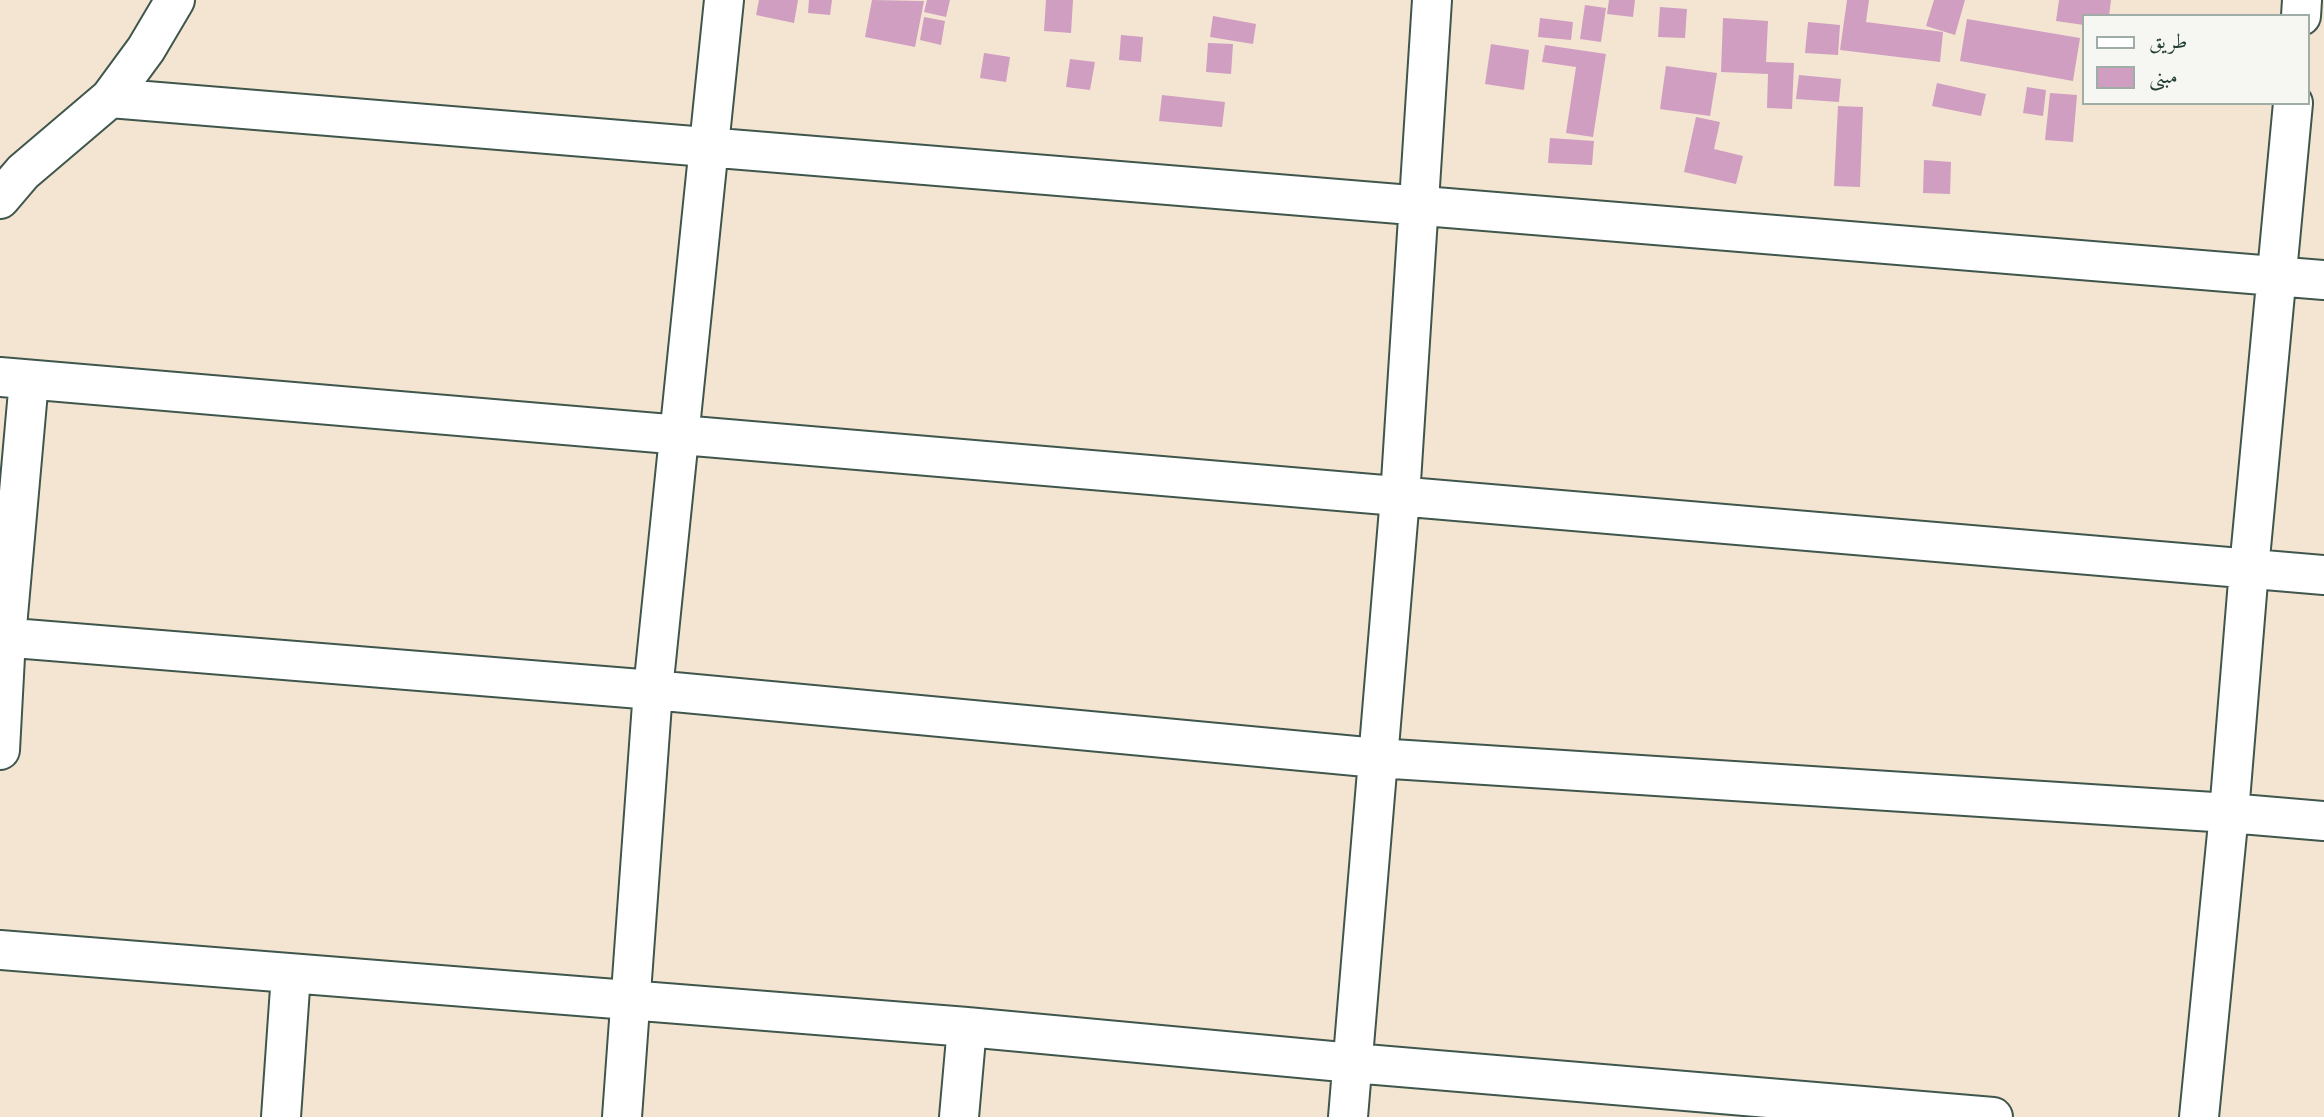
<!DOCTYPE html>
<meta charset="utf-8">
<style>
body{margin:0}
#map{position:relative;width:2324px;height:1117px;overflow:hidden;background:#f4e5d2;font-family:"Libre Caslon Text",Amiri,serif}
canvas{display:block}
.legend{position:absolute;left:2082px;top:14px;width:228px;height:91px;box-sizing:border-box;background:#f6f6f2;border:2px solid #a0aca6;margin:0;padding:9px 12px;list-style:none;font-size:21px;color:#1f3d34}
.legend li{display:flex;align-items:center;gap:14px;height:35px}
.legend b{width:35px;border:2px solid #a0aca6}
</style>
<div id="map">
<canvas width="2324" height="1117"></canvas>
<ul class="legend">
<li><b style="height:9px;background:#fff"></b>طريق</li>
<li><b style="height:19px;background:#cf9ec0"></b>مبنى</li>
</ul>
</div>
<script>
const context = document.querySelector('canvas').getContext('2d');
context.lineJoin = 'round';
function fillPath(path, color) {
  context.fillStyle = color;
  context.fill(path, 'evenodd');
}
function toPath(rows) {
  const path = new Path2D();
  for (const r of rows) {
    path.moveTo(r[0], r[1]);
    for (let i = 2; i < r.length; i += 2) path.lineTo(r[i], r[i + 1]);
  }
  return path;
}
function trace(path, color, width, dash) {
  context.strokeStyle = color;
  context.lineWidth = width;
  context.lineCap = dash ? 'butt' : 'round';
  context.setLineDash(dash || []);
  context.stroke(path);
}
fillPath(toPath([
 [759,0,798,0,794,23,756,15],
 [809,0,832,0,830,15,808,13],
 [872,0,924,1,915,47,865,37],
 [927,0,950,0,946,17,924,12],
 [1046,0,1073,0,1071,33,1044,31],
 [1609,0,1635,0,1633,17,1607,14],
 [1847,0,1869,0,1866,22,1943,32,1940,62,1840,50],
 [1934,0,1965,0,1955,35,1926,26],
 [2059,0,2111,0,2109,16,2084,16,2084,25,2056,21],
 [1585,5,1606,8,1601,42,1580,39],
 [1660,7,1687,9,1685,38,1658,37],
 [1213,16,1256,24,1253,44,1210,37],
 [924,17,945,21,941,45,920,40],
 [1540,18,1573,22,1571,40,1538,37],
 [1723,18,1768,21,1766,62,1794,63,1792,109,1767,108,1768,74,1721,72],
 [1967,19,2080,38,2073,81,1960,61],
 [1808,22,1840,25,1838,55,1805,53],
 [1121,35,1143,37,1141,62,1119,60],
 [1208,43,1233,44,1231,74,1206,72],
 [1491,44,1529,50,1524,90,1485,84],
 [1545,45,1606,54,1593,137,1566,133,1576,67,1542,62],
 [984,53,1010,57,1006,82,980,78],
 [1070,59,1095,62,1090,90,1066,87],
 [1666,66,1717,73,1710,116,1660,109],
 [1799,75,1841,79,1839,102,1796,99],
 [1937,83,1986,94,1981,116,1932,106],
 [2027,87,2046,90,2043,116,2023,113],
 [2050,93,2077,95,2073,142,2045,140],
 [1162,95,1225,102,1222,127,1159,121],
 [1838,106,1863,107,1860,187,1834,186],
 [1696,117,1720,122,1714,149,1743,156,1736,184,1684,172],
 [1550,138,1594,141,1592,165,1548,163],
 [1924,160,1951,162,1950,194,1923,193]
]), '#cf9ec0');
const street = toPath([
 [2301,16,2302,0],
 [110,98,2324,280],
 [0,199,23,172,110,98,146,49,175,0],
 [0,377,2324,575],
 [0,637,653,690,1377,758,2229,813,2324,821],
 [0,750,6,638,29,380],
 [0,950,967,1027,1353,1063,1993,1117],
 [281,1117,291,974],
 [622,1117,653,690,724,0],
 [959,1117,967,1027],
 [1348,1117,1400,497,1432,0],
 [2199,1117,2229,813,2249,569,2293,103]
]);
trace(street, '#3f564c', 42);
trace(street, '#fff', 38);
</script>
